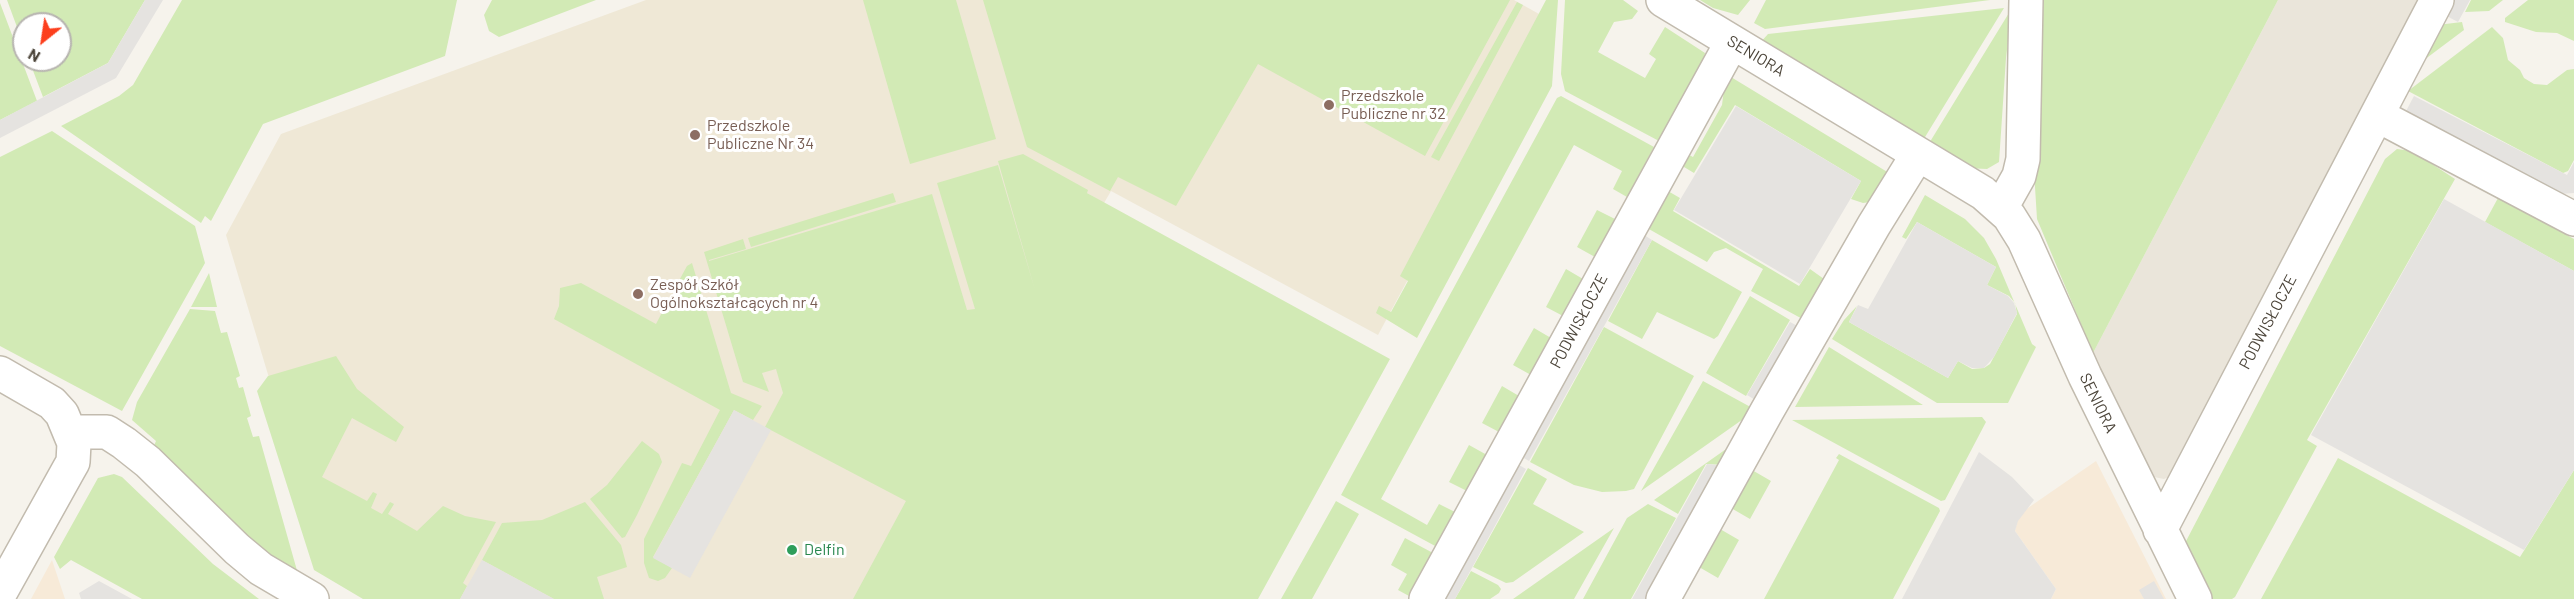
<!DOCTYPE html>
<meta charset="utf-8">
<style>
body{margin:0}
#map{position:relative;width:2574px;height:599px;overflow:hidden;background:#f6f3ec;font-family:Barlow,sans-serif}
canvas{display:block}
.north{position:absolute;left:12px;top:12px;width:60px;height:60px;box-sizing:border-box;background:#fff;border:2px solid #b7b4b0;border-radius:50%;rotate:210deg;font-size:16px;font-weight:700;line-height:24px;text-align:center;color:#4b4439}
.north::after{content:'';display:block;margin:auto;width:21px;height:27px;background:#fc3f1d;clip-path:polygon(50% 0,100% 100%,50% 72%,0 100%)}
</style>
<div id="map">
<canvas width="2574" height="599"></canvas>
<div class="north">N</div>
</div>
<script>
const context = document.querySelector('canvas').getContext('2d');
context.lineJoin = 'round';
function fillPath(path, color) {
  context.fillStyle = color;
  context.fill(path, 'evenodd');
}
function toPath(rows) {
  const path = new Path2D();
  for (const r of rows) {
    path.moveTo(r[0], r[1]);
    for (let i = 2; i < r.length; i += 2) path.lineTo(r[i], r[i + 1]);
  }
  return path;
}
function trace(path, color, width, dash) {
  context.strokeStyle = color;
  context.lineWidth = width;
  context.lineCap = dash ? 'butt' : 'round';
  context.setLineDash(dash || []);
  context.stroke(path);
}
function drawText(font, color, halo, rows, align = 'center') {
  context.font = font + ' Barlow,sans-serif';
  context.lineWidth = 6;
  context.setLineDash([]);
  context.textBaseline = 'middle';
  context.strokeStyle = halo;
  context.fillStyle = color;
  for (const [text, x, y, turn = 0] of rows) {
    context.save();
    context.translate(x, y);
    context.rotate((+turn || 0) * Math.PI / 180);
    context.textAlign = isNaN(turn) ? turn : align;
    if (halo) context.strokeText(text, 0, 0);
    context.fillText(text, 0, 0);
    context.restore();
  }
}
fillPath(toPath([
 [2278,0,2419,0,2171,476,2164,479,2154,477,2146,472,2131,443,2093,353]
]), '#eae5da');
fillPath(toPath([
 [2096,461,2166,599,2051,599,2056,589,2015,531,2017,521,2025,510],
 [52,560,65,599,31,599]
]), '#f7ead8');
fillPath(toPath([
 [646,0,1514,0,1548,19,1378,335,1111,191,1104,203,1087,193,871,599,419,599,320,547,226,235,281,134]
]), '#efe8d6');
fillPath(toPath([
 [7,0,145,0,108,63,43,97,29,60,60,60,60,24,24,24,24,46],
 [182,0,457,0,445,56,263,124,211,221,205,216,201,223,61,126,119,96,133,85],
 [492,0,596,0,499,37,489,31,484,15],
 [863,0,956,0,996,139,910,164],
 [983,0,1510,0,1425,156,1258,64,1176,206,1118,177,1110,191,1027,147],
 [1546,0,1558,0,1552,86,1417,338,1376,313,1379,306,1391,312,1408,281,1400,276],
 [1565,0,1623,0,1638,11,1632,19,1614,22,1598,52,1645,78,1656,59,1649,54,1665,27,1705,53,1704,58,1659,141,1565,91,1561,74],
 [1700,0,1750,0,1738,15,1713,8],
 [1766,0,1990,0,1765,29,1754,23],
 [2036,0,2278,0,2093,353,2037,219,2035,187],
 [2471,0,2503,0,2489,11,2465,12],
 [2528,0,2574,0,2574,41,2557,33,2536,32,2505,22,2505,18],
 [1517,2,1523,5,1439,161,1431,157],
 [0,3,37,101,0,120],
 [2004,8,1922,142,1760,43,1768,34],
 [2012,8,2006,58,1999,162,1987,169,1966,168,1928,145],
 [2462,22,2464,30,2416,66,2437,25],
 [2492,27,2503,38,2508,60,2520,70,2524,78,2534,84,2547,85,2567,70,2574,69,2574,160,2568,171,2563,173,2408,91],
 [1726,74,1889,173,1870,202,1863,203,1851,199,1861,181,1735,105,1694,173,1679,164,1680,150,1693,157,1722,105],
 [1561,96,1654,147,1627,197,1613,189,1622,171,1574,145,1381,499,1427,525,1439,504,1455,512,1437,547,1341,495,1557,98],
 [52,131,195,226,205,263,122,411,0,346,0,157],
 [2397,149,2412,151,2455,179,2307,440,2317,446,2235,597,2232,599,2212,599,2204,591,2184,545,2385,159],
 [1023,154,1088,190,1087,193,1390,359,1258,599,853,599,906,501,765,427,783,393,776,369,762,373,769,392,743,382,704,252,743,239,746,249,709,260,709,261,932,194,967,310,975,309,937,183,998,165,1035,290,998,161],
 [1661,187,1680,198,1673,211,1799,286,1810,269,1831,284,1808,322,1751,291,1763,269,1726,248,1714,252,1707,262,1640,224],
 [893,193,896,202,751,247,748,238],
 [1925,195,1965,219,1984,238,1996,259,2032,344,2036,347,2008,403,1937,403,1832,339,1844,320,1857,306,1849,322,1948,378,1958,361,1972,369,1984,368,1990,364,2017,314,2015,303,2009,296,1987,285,1996,267,1917,222,1906,239,1902,237],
 [2498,198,2574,239,2574,271,2485,222],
 [1597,210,1615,219,1595,257,1577,247],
 [1652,240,1742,292,1718,336,1714,339,1657,312,1642,339,1608,321],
 [692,263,731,393,762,406,753,420,734,410,653,557,672,568,665,578,658,581,649,578,644,563,644,539,682,463,691,466,720,410,554,319,559,306,560,288,581,283,656,324,668,301,678,299,675,288,687,266],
 [1566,269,1583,279,1563,316,1546,307],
 [209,273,217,307,191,307],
 [1750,296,1790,320,1746,396,1706,373],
 [190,309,215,311,221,333,227,332,240,376,236,378,239,388,243,387,251,416,247,418,253,437,259,436,298,574,248,539,153,448,156,441,132,420,137,402],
 [1604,327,1694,376,1634,489,1626,491,1602,492,1574,485,1530,462],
 [1534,328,1551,338,1531,375,1513,365],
 [1829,347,1923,405,1795,407],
 [336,356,357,389,404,427,396,442,352,418,322,477,367,501,373,492,377,494,371,508,382,514,390,502,394,504,388,514,417,531,443,506,465,516,496,522,463,583,467,586,460,599,363,599,314,570,257,391,268,376],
 [1703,381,1756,410,1641,491],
 [1502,386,1519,396,1499,432,1482,423],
 [1982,417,1986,422,1945,500,1941,501,1792,420],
 [642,441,659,454,662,462,637,515,625,537,622,538,590,499,607,485],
 [1736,442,1723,465,1706,464,1678,514,1654,500],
 [1469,445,1487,455,1467,491,1449,482],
 [1839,454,1939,508,1940,511,1893,599,1764,599,1839,460,1836,458],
 [2338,458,2520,557,2574,470,2574,599,2261,599],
 [1528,468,1547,479,1533,504,1584,532,1513,582,1506,583,1473,567],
 [1752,470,1771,481,1750,519,1731,508],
 [114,474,122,477,213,564,259,599,142,599,71,560,60,569,54,557,98,478],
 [1336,501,1359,514,1312,599,1281,599],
 [585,502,621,545,627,567,597,577,604,599,554,599,482,560,502,523,542,520],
 [1648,504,1676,518,1631,599,1583,599,1627,518],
 [1614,528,1574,599,1513,599],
 [1720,529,1739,540,1718,578,1699,567],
 [1405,538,1433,553,1409,596,1398,590,1407,574,1391,565],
 [1471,571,1498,585,1501,589,1499,593,1490,599,1455,599]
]), '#d2eab5');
fillPath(toPath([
 [145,0,163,0,116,78,0,138,0,120,108,63],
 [2450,0,2470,0,2458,22,2443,14],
 [2414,96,2567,175,2574,162,2574,193,2560,194,2405,113],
 [1736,106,1861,181,1800,284,1674,210],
 [2444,199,2574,271,2574,470,2524,550,2311,435],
 [1917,222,1996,267,1987,285,2008,296,2014,303,2017,313,1994,357,1984,368,1972,368,1958,361,1948,378,1849,322,1858,305,1868,309],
 [1638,231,1652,240,1529,461,1515,453],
 [1790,322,1805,330,1762,404,1747,395],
 [734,410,771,430,690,578,653,558],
 [1979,452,2012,477,2034,500,2018,521,2015,531,2056,589,2051,599,1902,599],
 [1512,461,1526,469,1455,599,1435,599],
 [1707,464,1727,466,1653,599,1632,599],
 [482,560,554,599,460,599],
 [99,581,132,599,81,599,79,593],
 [2154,581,2164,599,2144,599,2139,590]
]), '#e5e3e0');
const minor = toPath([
 [1663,0,1983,193,2009,216,2024,240,2085,376,2195,599],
 [2377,115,2574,219],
 [2001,208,2019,176,2023,159,2026,0],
 [0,373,52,403,62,414,74,443,73,462,69,469,0,593],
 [71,432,107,432,124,443,148,462,237,549,261,569,312,599],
 [2160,530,2437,0],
 [1426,599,1732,42],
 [1663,599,1767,411,1874,225,1918,154]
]);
trace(minor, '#c2bbae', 36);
trace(minor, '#fff', 33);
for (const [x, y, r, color] of [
 [1329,105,6,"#8d6e63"],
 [695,135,6,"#8d6e63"],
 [638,294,6,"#8d6e63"],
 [792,550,6,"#2e9e5b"]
]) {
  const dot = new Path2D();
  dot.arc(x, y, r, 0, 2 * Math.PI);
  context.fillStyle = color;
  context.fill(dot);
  trace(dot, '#fff', 2);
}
drawText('16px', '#4b4439', '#fff', [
 ["SENIORA",1756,56,31],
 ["PODWISŁOCZE",1579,321,-62],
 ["PODWISŁOCZE",2268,322,-62],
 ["SENIORA",2098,403,64]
]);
drawText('16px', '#785e54', '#fff', [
 ["Przedszkole",1341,96],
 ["Publiczne nr 32",1341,114],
 ["Przedszkole",707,126],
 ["Publiczne Nr 34",707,144],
 ["Zespół Szkół",650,285],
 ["Ogólnokształcących nr 4",650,303]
], 'left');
drawText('16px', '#27864d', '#fff', [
 ["Delfin",804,550]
], 'left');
</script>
